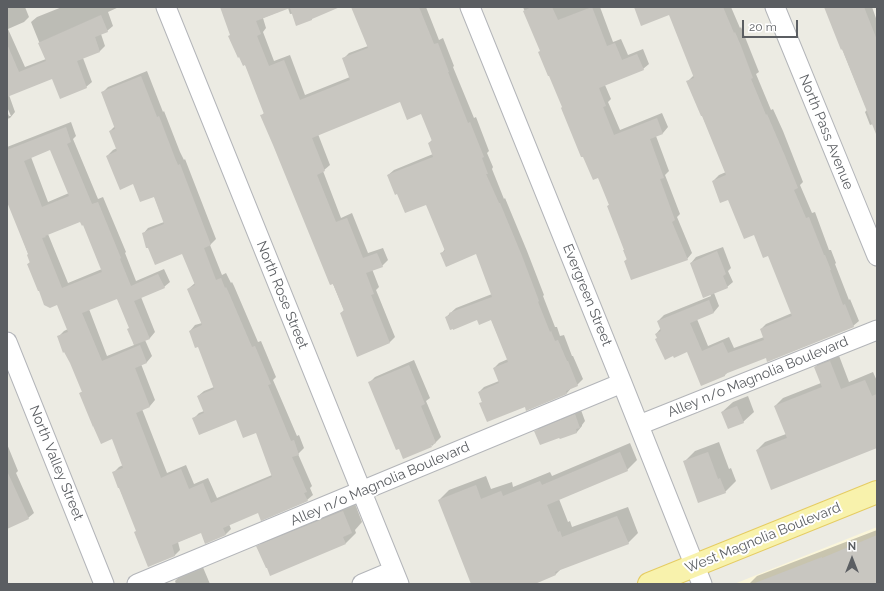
<!DOCTYPE html>
<style>
body{margin:0}
#map{position:relative;width:884px;height:591px;overflow:hidden;background:#ecebe3;font-family:Raleway,sans-serif}
canvas{display:block}
.frame{position:absolute;inset:0;border:8px solid #5b5e62;pointer-events:none}
.north{position:absolute;left:832px;top:539px;width:40px;height:40px;-webkit-text-stroke:3px #fff;paint-order:stroke;rotate:0deg;font-size:11px;font-weight:700;line-height:16px;text-align:center;color:#5b5e62}
.north::after{content:'';display:block;margin:auto;width:14px;height:18px;background:#5b5e62;clip-path:polygon(50% 0,100% 100%,50% 72%,0 100%)}
.scale{position:absolute;left:742px;top:20px;width:56px;height:18px;box-sizing:border-box;border:2px solid #5b5e62;border-top:0;padding-left:5px;font-size:12px;line-height:14px;white-space:nowrap;color:#5b5e62;-webkit-text-stroke:3px #fff;paint-order:stroke}
</style>
<div id="map">
<canvas width="884" height="591"></canvas>
<div class="frame"></div>
<div class="north">N</div>
<div class="scale">20 m</div>
</div>
<script>
const context = document.querySelector('canvas').getContext('2d');
context.lineJoin = 'round';
function fillPath(path, color) {
  context.fillStyle = color;
  context.fill(path, 'evenodd');
}
function toPath(rows) {
  const path = new Path2D();
  for (const r of rows) {
    path.moveTo(r[0], r[1]);
    for (let i = 2; i < r.length; i += 2) path.lineTo(r[i], r[i + 1]);
  }
  return path;
}
function trace(path, color, width, dash) {
  context.strokeStyle = color;
  context.lineWidth = width;
  context.lineCap = dash ? 'butt' : 'round';
  context.setLineDash(dash || []);
  context.stroke(path);
}
function drawText(font, color, halo, rows, align = 'center') {
  context.font = font + ' Raleway,sans-serif';
  context.lineWidth = 4;
  context.setLineDash([]);
  context.textBaseline = 'middle';
  context.strokeStyle = halo;
  context.fillStyle = color;
  for (const [text, x, y, turn = 0] of rows) {
    context.save();
    context.translate(x, y);
    context.rotate((+turn || 0) * Math.PI / 180);
    context.textAlign = isNaN(turn) ? turn : align;
    if (halo) context.strokeText(text, 0, 0);
    context.fillText(text, 0, 0);
    context.restore();
  }
}
fillPath(toPath([
 [877,527,877,584,734,584]
]), '#fbf6da');
fillPath(toPath([
 [7,7,25,7,29,17,24,22,8,29,25,67,46,59,31,22,37,17,62,7,119,7,108,12,113,26,107,31,101,34,105,46,100,51,83,58,92,82,86,87,53,77,9,95,15,112,10,118,7,119,7,112,9,116,11,116,7,107],
 [221,7,338,7,290,14,288,8,263,18,266,28,263,32,274,61,290,55,305,95,350,77,343,59,349,53,368,46,352,7,426,7,439,40,443,38,454,66,453,67,474,118,476,117,489,151,487,153,493,167,492,169,504,199,505,198,527,251,544,295,543,296,555,327,557,327,560,336,564,335,572,356,573,356,583,379,577,385,572,387,567,393,527,410,525,406,482,402,479,392,484,387,499,381,494,368,499,363,508,359,491,319,446,317,456,308,492,294,477,253,442,253,445,249,427,203,388,175,394,170,433,154,429,143,432,140,422,113,400,101,318,134,330,165,323,171,341,218,352,213,368,253,383,248,388,260,382,266,372,269,379,287,376,290,395,337,390,342,358,355,341,313,344,310,262,115,265,112,245,64,231,34],
 [523,7,600,7,613,42,621,39,628,55,643,49,649,64,643,69,605,85,611,99,608,102,620,130,662,113,668,127,663,133,656,136,669,171,665,175,680,214,677,217,692,253,687,259,625,261,627,259,625,249,608,206,610,204,599,176,563,107],
 [638,7,731,7,740,28,741,27,759,72,756,74,771,110,773,109,783,131,803,182,800,185,812,213,815,212,829,250,831,250,836,263,835,264,849,300,850,299,859,321,853,326,766,356,729,371,725,375,688,350,658,338,656,334,661,328,658,321,664,315,711,296,691,263,696,257,723,247,731,268,728,271,733,282,727,287,714,293,719,306,714,312,697,319,708,346,729,337,734,348,764,337,761,329,766,324,792,313,769,254,729,198,713,181,719,175,726,172,702,115,687,82,694,75,670,14],
 [825,7,872,7,877,21,877,126,876,123,870,125,865,112,867,110],
 [147,71,163,112,164,111,180,152,184,160,185,159,216,239,210,245,222,275,226,273,231,283,232,282,234,286,258,342,261,341,276,377,273,380,297,436,299,435,304,448,298,454,312,486,310,488,313,495,307,500,259,512,229,524,231,529,226,534,206,542,202,532,178,542,180,550,174,556,137,530,113,473,119,467,123,465,113,438,80,393,83,391,71,362,58,337,64,331,68,329,58,304,28,264,31,261,7,199,7,147,71,122,76,136,73,139,98,199,103,197,126,252,125,253,136,281,164,269,170,282,164,287,141,297,155,332,150,338,145,340,152,356,147,362,141,364,155,400,150,406,142,409,167,473,186,465,194,484,208,478,217,498,272,475,256,431,236,418,193,419,199,413,204,411,198,396,204,391,214,387,199,345,190,331,195,325,202,323,188,289,195,283,183,253,143,234,148,228,164,222,154,196,134,183,107,156,113,150,117,148,110,131,115,126,102,93,108,87],
 [51,149,69,193,48,202,31,157],
 [81,221,84,224,102,269,68,283,48,234],
 [117,298,130,328,134,345,107,356,89,309],
 [838,353,849,382,873,372,877,381,877,447,757,450,765,442,786,434,775,406,783,398,821,383,815,367,823,359],
 [414,360,430,398,426,401,441,437,432,446,369,383,375,377],
 [748,396,754,412,743,422,722,412,733,402],
 [581,410,585,421,582,425,582,426,577,432,561,438,535,432,541,426],
 [719,442,729,469,731,468,736,481,725,492,684,462,695,451],
 [630,443,637,460,627,470,559,499,568,522,570,521,572,527,628,507,638,533,628,543,562,568,556,574,532,584,473,584,439,500,449,490,486,476,491,489,512,482,513,487,550,472,552,476],
 [7,444,18,471,16,473,34,513,28,518,7,528],
 [354,501,362,522,355,530,356,533,346,543,258,547,268,536],
 [877,530,877,584,749,584,757,576],
 [202,565,210,584,176,584,175,581,183,573]
]), '#0003');
fillPath(toPath([
 [220,7,340,7,312,19,312,20,296,26,290,8,256,21,261,34,257,36,269,66,284,60,300,100,350,80,342,58,368,48,351,7,419,7,434,44,438,43,449,72,448,72,468,123,470,122,484,157,482,158,488,174,486,174,499,203,500,203,522,256,539,301,538,302,550,332,551,331,555,341,558,340,567,361,568,361,578,386,566,391,567,394,526,411,525,407,487,422,479,403,482,402,478,392,499,383,493,368,508,362,491,320,479,325,477,320,453,330,453,329,450,330,445,317,450,315,449,313,492,297,476,254,446,267,440,253,445,251,426,205,405,213,397,194,395,195,387,175,433,157,428,143,432,141,421,114,407,120,400,102,312,138,325,171,317,175,336,222,347,218,363,258,377,253,383,267,366,273,374,294,371,295,390,343,357,357,340,313,344,311,333,284,330,285,273,145,260,115,264,114,245,65,243,66,239,57,238,58,228,36,230,35],
 [532,7,552,7,558,20,592,7,607,46,615,43,622,60,637,54,644,70,599,88,606,106,603,107,614,135,657,118,663,134,650,139,664,178,660,179,675,220,672,222,688,260,631,280,624,261,627,260,623,250,624,250,607,206,609,205,598,178,593,180,583,157,581,157,561,108,562,107,549,76,548,76,538,52,540,51,523,11],
 [634,7,723,7,734,33,735,32,741,46,753,78,751,79,766,115,767,114,785,156,798,188,794,190,806,218,809,217,824,255,825,255,831,270,830,270,843,305,845,304,854,327,767,362,766,358,725,374,725,376,701,386,687,352,674,358,673,356,665,360,655,339,657,338,655,334,661,331,657,321,709,300,714,313,690,323,702,351,723,342,728,353,764,340,760,329,792,316,768,256,763,258,754,235,744,239,728,200,720,203,712,181,726,175,702,116,701,116,686,81,694,78,669,15,641,26],
 [824,7,864,7,877,40,877,134,876,134,842,49,841,50],
 [101,15,108,32,95,37,100,52,77,61,87,88,60,99,52,79,7,97,7,44,19,72,46,61,38,43],
 [141,76,157,117,159,116,175,158,178,165,180,164,211,245,204,248,216,280,221,278,225,288,226,287,228,291,252,347,255,346,271,384,268,385,291,441,294,440,299,455,292,457,307,492,304,493,308,501,261,521,258,513,223,528,226,535,205,544,201,533,172,545,175,556,148,567,134,532,136,531,119,488,118,488,112,472,123,468,112,439,101,444,93,426,93,427,79,393,82,392,70,363,64,352,63,353,57,336,68,332,57,305,50,308,44,305,39,291,38,291,27,264,30,263,27,255,28,254,7,202,7,150,66,127,71,142,67,144,92,204,98,202,121,258,120,259,131,286,158,274,165,288,134,301,150,339,134,345,127,329,129,328,117,299,82,313,102,361,140,345,147,363,135,368,150,407,136,413,161,478,181,469,189,489,203,483,211,503,272,477,256,433,243,438,236,420,199,435,192,418,204,413,197,396,214,389,198,347,195,348,189,331,202,325,187,289,195,285,182,254,155,265,148,248,146,248,142,233,164,224,154,197,140,202,133,184,120,190,106,156,117,151,109,131,115,129,101,92],
 [50,150,69,196,42,207,24,161],
 [80,222,82,226,83,225,102,272,62,288,42,238,46,237,45,236],
 [717,251,726,274,723,276,728,288,703,298,690,263],
 [830,361,841,389,865,380,872,396,877,394,877,448,771,490,756,450,787,438,774,406,822,387,814,367],
 [409,365,425,404,421,406,436,443,431,445,432,447,403,459,399,449,396,450,368,382],
 [737,406,744,423,728,429,721,412],
 [575,414,580,428,576,429,577,433,560,439,559,438,540,445,534,431],
 [620,452,628,471,547,505,558,532,560,531,562,537,617,516,629,544,555,572,556,575,535,584,471,584,438,500,476,485,481,499,501,491,503,496,540,481,542,485],
 [708,452,718,479,720,478,726,493,698,503,683,461],
 [7,471,29,519,7,529],
 [343,511,352,533,343,537,346,544,270,576,267,568,266,568,256,546],
 [877,535,877,584,755,584,755,583,822,557,822,558]
]), '#c8c6c0');
const minor = toPath([
 [166,7,399,584],
 [470,7,622,383,702,584],
 [775,7,877,256],
 [7,342,104,584],
 [639,425,877,330],
 [137,584,622,383],
 [362,584,393,571]
]);
const major = toPath([
 [649,584,877,492]
]);
trace(minor, '#b3b5b9', 21);
trace(major, '#e5cc63', 24);
trace(minor, '#fff', 19);
trace(major, '#f8f2ac', 22);
drawText('14px', '#5b5e62', '#fff', [
 ["North Pass Avenue",826,132,68],
 ["North Rose Street",282,295,68],
 ["Evergreen Street",587,295,68],
 ["Alley n/o Magnolia Boulevard",758,377,-22],
 ["North Valley Street",56,463,68],
 ["Alley n/o Magnolia Boulevard",380,484,-23],
 ["West Magnolia Boulevard",763,538,-22]
]);
</script>
